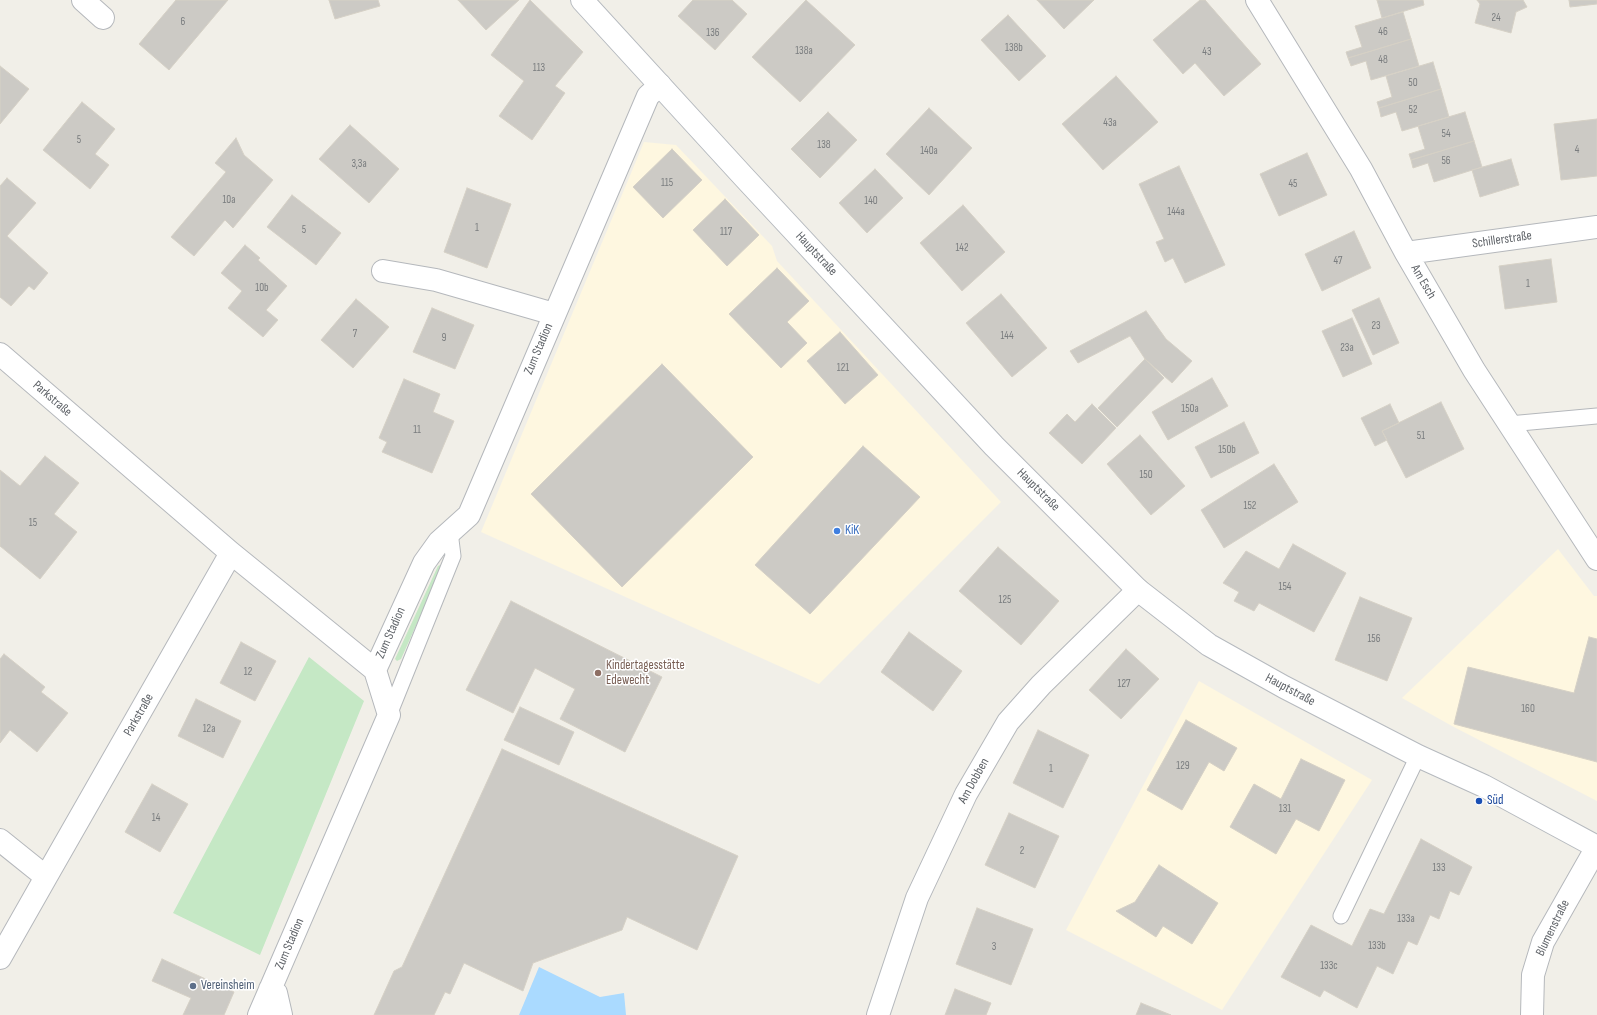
<!DOCTYPE html>
<meta charset="utf-8">
<style>
body{margin:0}
canvas{display:block;background:#f1efe8}
</style>
<canvas width="1597" height="1015"></canvas>
<script>
const context = document.querySelector('canvas').getContext('2d');
context.lineJoin = 'round';
function fillPath(path, color) {
  context.fillStyle = color;
  context.fill(path, 'evenodd');
}
function toPath(rows) {
  const path = new Path2D();
  for (const r of rows) {
    path.moveTo(r[0], r[1]);
    for (let i = 2; i < r.length; i += 2) path.lineTo(r[i], r[i + 1]);
  }
  return path;
}
function trace(path, color, width, dash) {
  context.strokeStyle = color;
  context.lineWidth = width;
  context.lineCap = dash ? 'butt' : 'round';
  context.setLineDash(dash || []);
  context.stroke(path);
}
function drawText(font, color, halo, rows, align = 'center') {
  context.font = font + ' "Sofia Sans Condensed",sans-serif';
  context.lineWidth = 3;
  context.setLineDash([]);
  context.textBaseline = 'middle';
  context.strokeStyle = halo;
  context.fillStyle = color;
  for (const [text, x, y, turn = 0] of rows) {
    context.save();
    context.translate(x, y);
    context.rotate((+turn || 0) * Math.PI / 180);
    context.textAlign = isNaN(turn) ? turn : align;
    if (halo) context.strokeText(text, 0, 0);
    context.fillText(text, 0, 0);
    context.restore();
  }
}
fillPath(toPath([
 [644,142,676,145,772,246,777,261,1001,502,819,684,481,532],
 [1558,549,1594,596,1597,596,1597,801,1452,726,1402,698],
 [1199,681,1372,780,1222,1010,1066,930]
]), '#fef7e0');
fillPath(toPath([
 [444,563,401,659,397,661,395,659,438,566],
 [309,657,364,701,260,955,173,913]
]), '#c5e8c5');
fillPath(toPath([
 [539,967,600,997,624,993,626,1015,519,1015]
]), '#aadaff');
const building = toPath([
 [176,0,228,0,169,70,139,44,176,0],
 [329,0,378,0,380,6,335,19,329,0],
 [458,0,519,0,486,30,458,0],
 [530,0,583,52,555,86,565,93,532,140,499,116,524,81,491,55,530,0],
 [693,0,732,0,747,14,715,50,678,16,693,0],
 [806,0,855,45,800,102,752,57,806,0],
 [1037,0,1094,0,1064,29,1037,0],
 [1200,0,1205,0,1261,64,1224,96,1195,63,1183,74,1153,40,1200,0],
 [1377,0,1423,0,1424,5,1382,18,1377,0],
 [1477,0,1523,0,1527,7,1516,12,1511,33,1475,23,1480,4,1477,0],
 [1569,0,1597,0,1597,4,1570,7,1569,0],
 [1403,12,1411,39,1348,58,1346,52,1362,47,1355,26,1403,12],
 [1008,15,1046,56,1019,81,981,40,1008,15],
 [1411,39,1419,66,1371,80,1366,61,1351,66,1348,58,1411,39],
 [1433,62,1441,89,1379,108,1377,102,1392,97,1386,76,1433,62],
 [0,66,29,89,0,124,0,66],
 [1116,76,1158,122,1103,170,1062,124,1116,76],
 [1441,89,1449,117,1402,131,1396,112,1381,117,1379,108,1441,89],
 [82,102,115,129,95,154,109,165,90,189,43,150,82,102],
 [929,108,972,148,929,195,886,154,929,108],
 [828,112,857,140,820,178,791,149,828,112],
 [1465,112,1474,141,1411,160,1409,154,1425,149,1418,126,1465,112],
 [1597,119,1597,176,1561,180,1554,124,1597,119],
 [350,125,399,169,369,203,319,159,350,125],
 [236,138,244,155,273,180,233,228,225,220,194,256,171,237,226,172,215,163,236,138],
 [1474,141,1482,167,1434,182,1428,163,1413,168,1411,160,1474,141],
 [672,149,702,180,663,218,633,187,672,149],
 [1307,153,1327,195,1279,216,1260,174,1307,153],
 [1511,159,1519,185,1480,197,1472,170,1511,159],
 [1179,166,1225,265,1185,283,1173,258,1165,262,1156,242,1164,239,1139,184,1179,166],
 [875,169,903,198,867,233,839,203,875,169],
 [7,178,36,203,7,236,48,273,34,290,29,286,11,306,0,297,0,186,7,178],
 [467,188,511,204,487,268,444,252,467,188],
 [292,195,341,233,316,265,267,227,292,195],
 [725,199,759,235,727,266,693,230,725,199],
 [963,205,1005,252,962,291,920,243,963,205],
 [1354,231,1371,268,1322,291,1305,254,1354,231],
 [245,245,260,258,258,260,287,286,266,310,278,320,263,337,228,308,242,291,221,273,245,245],
 [1551,259,1557,302,1505,309,1499,266,1551,259],
 [777,268,809,301,787,322,807,343,781,368,729,314,777,268],
 [1001,294,1047,348,1012,377,966,323,1001,294],
 [1379,298,1399,343,1373,355,1352,310,1379,298],
 [356,299,389,327,353,368,321,340,356,299],
 [432,308,474,325,455,369,413,352,432,308],
 [1146,311,1166,339,1192,361,1172,383,1145,359,1130,336,1078,363,1070,351,1146,311],
 [1352,318,1372,364,1343,377,1322,331,1352,318],
 [840,332,878,375,845,404,807,361,840,332],
 [1145,359,1164,378,1117,427,1098,408,1145,359],
 [662,364,753,457,622,587,531,494,662,364],
 [1212,378,1228,406,1168,440,1152,412,1212,378],
 [404,379,440,394,433,412,454,421,432,473,382,452,387,442,379,438,404,379],
 [1441,402,1464,449,1406,478,1382,431,1441,402],
 [1092,404,1116,428,1082,464,1049,433,1067,414,1075,422,1092,404],
 [1390,404,1399,423,1382,431,1387,440,1375,446,1361,418,1390,404],
 [1244,422,1259,453,1211,478,1195,447,1244,422],
 [1140,435,1185,486,1151,515,1107,464,1140,435],
 [863,446,920,497,810,614,755,565,863,446],
 [45,456,79,483,54,514,77,532,40,579,0,546,0,470,20,486,45,456],
 [1274,464,1298,502,1224,548,1201,510,1274,464],
 [1293,544,1346,573,1314,632,1259,603,1254,611,1234,601,1239,592,1223,583,1246,551,1279,569,1293,544],
 [998,547,1059,601,1021,645,959,591,998,547],
 [1360,597,1412,618,1387,681,1335,660,1360,597],
 [511,601,662,677,625,752,560,719,575,689,535,668,513,713,466,690,511,601],
 [909,632,962,671,933,711,881,672,909,632],
 [1589,637,1597,639,1597,762,1454,724,1468,667,1574,693,1589,637],
 [241,642,276,661,255,701,220,683,241,642],
 [1126,649,1159,679,1121,719,1089,690,1126,649],
 [4,654,45,687,41,692,68,713,37,752,10,730,0,743,0,659,4,654],
 [196,699,241,721,223,758,178,736,196,699],
 [520,707,574,732,559,765,504,740,520,707],
 [1186,720,1237,748,1224,771,1209,762,1182,810,1147,790,1186,720],
 [1038,730,1089,755,1063,808,1013,783,1038,730],
 [502,749,738,856,697,950,627,917,622,930,533,963,523,991,464,963,450,994,445,992,434,1015,374,1015,394,971,402,967,502,749],
 [1301,759,1345,780,1319,831,1296,819,1276,854,1230,827,1254,784,1281,799,1301,759],
 [152,784,188,804,160,852,125,832,152,784],
 [1009,813,1059,836,1035,888,985,865,1009,813],
 [1421,839,1472,867,1459,895,1450,891,1439,919,1430,915,1417,945,1408,941,1393,974,1377,966,1357,1008,1324,990,1320,997,1281,977,1311,925,1352,946,1370,909,1384,914,1421,839],
 [1159,865,1218,903,1192,944,1163,926,1156,937,1116,911,1135,902,1159,865],
 [977,908,1033,929,1011,985,956,964,977,908],
 [162,959,234,992,224,1015,183,1015,191,998,152,981,162,959],
 [955,989,991,1003,986,1015,945,1015,955,989],
 [1141,1003,1171,1015,1136,1015,1141,1003]
]);
fillPath(building, '#cccac5');
trace(building, '#d6d1c6', 1);
const lane = toPath([
 [1509,424,1597,416],
 [389,715,453,556,450,532],
 [1341,916,1418,756]
]);
const street = toPath([
 [83,0,103,18],
 [1257,0,1361,169,1406,253,1474,370,1597,559],
 [1406,253,1597,227],
 [383,271,436,280,554,314],
 [0,354,231,553,375,670],
 [0,840,46,877,231,553],
 [0,958,46,877],
 [270,989,276,993,281,1015],
 [259,1015,389,715,375,670,424,563,439,542,469,515,648,96,660,85],
 [878,1015,917,898,966,794,1008,722,1041,685,1138,590],
 [1532,1015,1533,975,1543,942,1597,847]
]);
const secondary = toPath([
 [582,0,743,176,994,446,1138,590,1209,645,1284,687,1418,756,1484,786,1597,847]
]);
trace(lane, '#b5b8bc', 17);
trace(street, '#b5b8bc', 24);
trace(secondary, '#b6babf', 24);
trace(lane, '#fff', 15);
trace(street, '#fff', 22);
trace(secondary, '#fff', 22);
for (const [x, y, r, color] of [
 [837,531,4,"#3f7fe0"],
 [598,673,4,"#8d6e63"],
 [1479,801,4,"#1a4fb4"],
 [193,986,4,"#5c6f8a"]
]) {
  const dot = new Path2D();
  dot.arc(x, y, r, 0, 2 * Math.PI);
  context.fillStyle = color;
  context.fill(dot);
  trace(dot, '#fff', 1.5);
}
drawText('11px', '#7a7d7f', null, [
 ["24",1496,18],
 ["6",183,22],
 ["46",1383,32],
 ["136",713,33],
 ["138b",1014,48],
 ["138a",804,51],
 ["43",1207,52],
 ["48",1383,60],
 ["113",539,68],
 ["50",1413,83],
 ["52",1413,110],
 ["43a",1110,123],
 ["54",1446,134],
 ["5",79,140],
 ["138",824,145],
 ["4",1577,150],
 ["140a",929,151],
 ["56",1446,161],
 ["3,3a",359,164],
 ["115",667,183],
 ["45",1293,184],
 ["10a",229,200],
 ["140",871,201],
 ["144a",1176,212],
 ["1",477,228],
 ["5",304,230],
 ["117",726,232],
 ["142",962,248],
 ["47",1338,261],
 ["1",1528,284],
 ["10b",262,288],
 ["23",1376,326],
 ["7",355,334],
 ["144",1007,336],
 ["9",444,338],
 ["23a",1347,348],
 ["121",843,368],
 ["150a",1190,409],
 ["11",417,430],
 ["51",1421,436],
 ["150b",1227,450],
 ["150",1146,475],
 ["152",1250,506],
 ["15",33,523],
 ["154",1285,587],
 ["125",1005,600],
 ["156",1374,639],
 ["12",248,672],
 ["127",1124,684],
 ["160",1528,709],
 ["12a",209,729],
 ["129",1183,766],
 ["1",1051,769],
 ["131",1285,809],
 ["14",156,818],
 ["2",1022,851],
 ["133",1439,868],
 ["133a",1406,919],
 ["133b",1377,946],
 ["3",994,947],
 ["133c",1329,966]
]);
drawText('13px', '#5f6368', '#fff', [
 ["Schillerstraße",1502,240,-8],
 ["Hauptstraße",816,254,47],
 ["Am Esch",1423,282,60],
 ["Zum Stadion",539,349,-67],
 ["Parkstraße",52,399,41],
 ["Hauptstraße",1038,490,45],
 ["Zum Stadion",391,633,-66],
 ["Hauptstraße",1290,690,28],
 ["Parkstraße",139,715,-60],
 ["Am Dobben",974,781,-61],
 ["Blumenstraße",1553,928,-64],
 ["Zum Stadion",290,944,-67]
]);
drawText('13px', '#366cbe', '#fff', [
 ["KiK",845,531]
], 'left');
drawText('13px', '#785e54', '#fff', [
 ["Kindertagesstätte",606,666],
 ["Edewecht",606,681]
], 'left');
drawText('13px', '#164399', '#fff', [
 ["Süd",1487,801]
], 'left');
drawText('13px', '#4e5e75', '#fff', [
 ["Vereinsheim",201,986]
], 'left');
</script>
